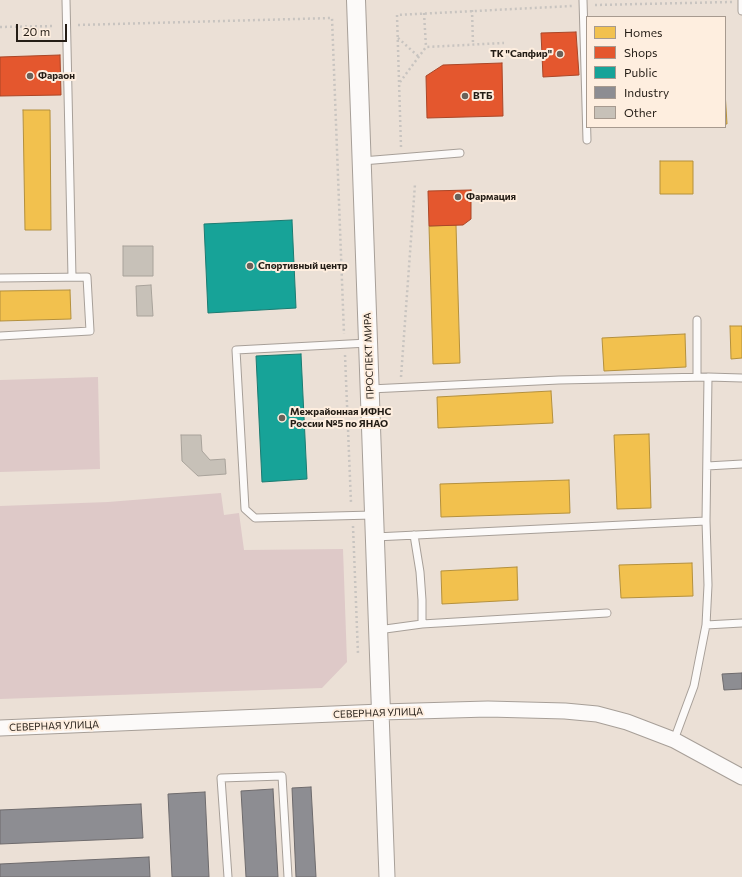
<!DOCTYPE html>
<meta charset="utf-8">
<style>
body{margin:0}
#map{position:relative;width:742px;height:877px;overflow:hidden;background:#ebe0d6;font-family:Commissioner,sans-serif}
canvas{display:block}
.legend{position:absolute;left:586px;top:16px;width:140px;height:112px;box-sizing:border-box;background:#feeedf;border:1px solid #a79a8f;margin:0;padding:5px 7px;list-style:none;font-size:12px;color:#241d16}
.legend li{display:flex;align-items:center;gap:8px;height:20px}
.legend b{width:20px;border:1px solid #a79a8f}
.scale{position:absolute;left:16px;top:24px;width:51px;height:18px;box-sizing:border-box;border:2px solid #241d16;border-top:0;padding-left:5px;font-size:12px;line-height:14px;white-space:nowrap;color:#241d16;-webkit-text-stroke:3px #feeedf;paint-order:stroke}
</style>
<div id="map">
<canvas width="742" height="877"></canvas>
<ul class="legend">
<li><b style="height:11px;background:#f2c14e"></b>Homes</li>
<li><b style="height:11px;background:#e4572e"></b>Shops</li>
<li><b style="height:11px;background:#17a398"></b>Public</li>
<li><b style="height:11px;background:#8d8d92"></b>Industry</li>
<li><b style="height:11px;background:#c7c1b8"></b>Other</li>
</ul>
<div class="scale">20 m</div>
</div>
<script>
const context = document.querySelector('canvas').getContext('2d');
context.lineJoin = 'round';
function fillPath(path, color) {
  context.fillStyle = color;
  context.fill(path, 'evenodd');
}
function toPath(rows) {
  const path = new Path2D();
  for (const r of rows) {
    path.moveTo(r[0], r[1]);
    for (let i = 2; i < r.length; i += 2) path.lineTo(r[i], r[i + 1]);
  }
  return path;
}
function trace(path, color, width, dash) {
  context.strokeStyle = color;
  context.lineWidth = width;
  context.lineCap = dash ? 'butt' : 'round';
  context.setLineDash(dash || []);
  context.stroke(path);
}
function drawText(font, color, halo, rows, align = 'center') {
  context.font = font + ' Commissioner,sans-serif';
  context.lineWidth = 4;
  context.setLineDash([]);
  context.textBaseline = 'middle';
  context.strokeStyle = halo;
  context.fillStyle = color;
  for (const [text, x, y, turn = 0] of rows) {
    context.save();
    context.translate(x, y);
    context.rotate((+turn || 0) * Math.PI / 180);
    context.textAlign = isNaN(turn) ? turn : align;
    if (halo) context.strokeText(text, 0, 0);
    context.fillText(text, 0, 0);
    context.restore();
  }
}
fillPath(toPath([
 [98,377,100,469,0,472,0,380],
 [221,493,224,515,239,513,244,550,343,549,347,662,322,688,0,699,0,506,108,502]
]), '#dec9c8');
const homes = toPath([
 [725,91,727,124,725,124,725,91],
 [23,110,50,110,51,230,25,230,23,110],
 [660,161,693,161,693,194,660,194,660,161],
 [456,225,460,363,433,364,429,226,456,225],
 [70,290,71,319,0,321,0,291,70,290],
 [730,326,742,326,742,358,731,359,730,326],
 [685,334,686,367,604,371,602,338,685,334],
 [551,391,553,423,438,428,437,397,551,391],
 [649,434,651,508,617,509,614,435,649,434],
 [569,480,570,513,441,517,440,484,569,480],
 [692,563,693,596,621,598,619,565,692,563],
 [517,567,518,600,442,604,441,571,517,567]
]);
fillPath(homes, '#f2c14e');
trace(homes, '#b4903d', 1);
const shops = toPath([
 [576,32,579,75,543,77,541,33,576,32],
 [60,55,61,95,0,96,0,57,60,55],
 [502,63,503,116,427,118,426,76,443,65,502,63],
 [471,190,471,219,463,225,429,226,428,191,471,190]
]);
fillPath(shops, '#e4572e');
trace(shops, '#aa4627', 1);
const public = toPath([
 [292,220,296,308,208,313,204,224,292,220],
 [301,354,307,479,262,482,256,356,301,354]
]);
fillPath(public, '#17a398');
trace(public, '#1b7b71', 1);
const industry = toPath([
 [742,673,742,689,724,690,722,674,742,673],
 [311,787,316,877,296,877,292,788,311,787],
 [273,789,278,877,246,877,241,791,273,789],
 [205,792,209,877,172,877,168,794,205,792],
 [141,804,143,838,0,844,0,810,141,804],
 [149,857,150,877,0,877,0,864,149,857]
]);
fillPath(industry, '#8d8d92');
trace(industry, '#6e6b6d', 1);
const building = toPath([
 [123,246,153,246,153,276,123,276,123,246],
 [151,285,153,316,137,316,136,286,151,285],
 [181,435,201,435,202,451,210,460,225,459,226,474,198,476,182,461,181,435]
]);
fillPath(building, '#c7c1b8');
trace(building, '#a8a29a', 1);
const service = toPath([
 [66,0,72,277],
 [583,0,587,140],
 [742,0,742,11],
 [362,161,460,153],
 [0,278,87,277,90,331,0,336],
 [368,343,236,350,245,509,255,518,373,515],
 [697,377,697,320],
 [708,377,742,378],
 [370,389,559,380,708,377,706,521,708,585,706,625,694,686,674,740],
 [707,466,742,464],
 [414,535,420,572,422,600,422,624],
 [375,537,706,521],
 [706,625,742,623],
 [378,630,422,624,607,613],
 [228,877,221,778,282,776,288,877]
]);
const minor = toPath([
 [381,712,387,877],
 [0,728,381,712,488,709,565,711,597,714,627,722,674,740,742,777]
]);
const tertiary = toPath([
 [356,0,381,712]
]);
trace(service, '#a79f98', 9);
trace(minor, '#a79f98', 17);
trace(tertiary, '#a79f98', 20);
trace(toPath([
 [595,5,732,2],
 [472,10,473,44],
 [424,13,426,47],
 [78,25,332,18,344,334],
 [0,27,55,26],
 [398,38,419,57],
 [400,82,426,47,504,43],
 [401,147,397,15,572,6],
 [345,355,351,503],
 [401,377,415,184],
 [353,526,358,654]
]), '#c8c4c0', 2.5, [2, 3]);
trace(service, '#fcfaf9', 7);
trace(minor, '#fcfaf9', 15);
trace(tertiary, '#fcfaf9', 18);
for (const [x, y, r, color] of [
 [560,54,4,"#6a6159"],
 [30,76,4,"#6a6159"],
 [465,96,4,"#6a6159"],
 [458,197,4,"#6a6159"],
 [250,266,4,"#6a6159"],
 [282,418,4,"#6a6159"]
]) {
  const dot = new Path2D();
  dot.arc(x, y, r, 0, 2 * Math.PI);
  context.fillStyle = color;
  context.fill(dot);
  trace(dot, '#feeedf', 1.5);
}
drawText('bold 10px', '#241d16', '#feeedf', [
 ["ТК \"Сапфир\"",552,54,"right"],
 ["Фараон",38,76],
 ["ВТБ",473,96],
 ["Фармация",466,197],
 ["Спортивный центр",258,266],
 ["Межрайонная ИФНС",290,412],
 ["России №5 по ЯНАО",290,424]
], 'left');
drawText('10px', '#241d16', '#feeedf', [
 ["ПРОСПЕКТ МИРА",369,356,-92],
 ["СЕВЕРНАЯ УЛИЦА",378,713,-2],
 ["СЕВЕРНАЯ УЛИЦА",54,726,-2]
]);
</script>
